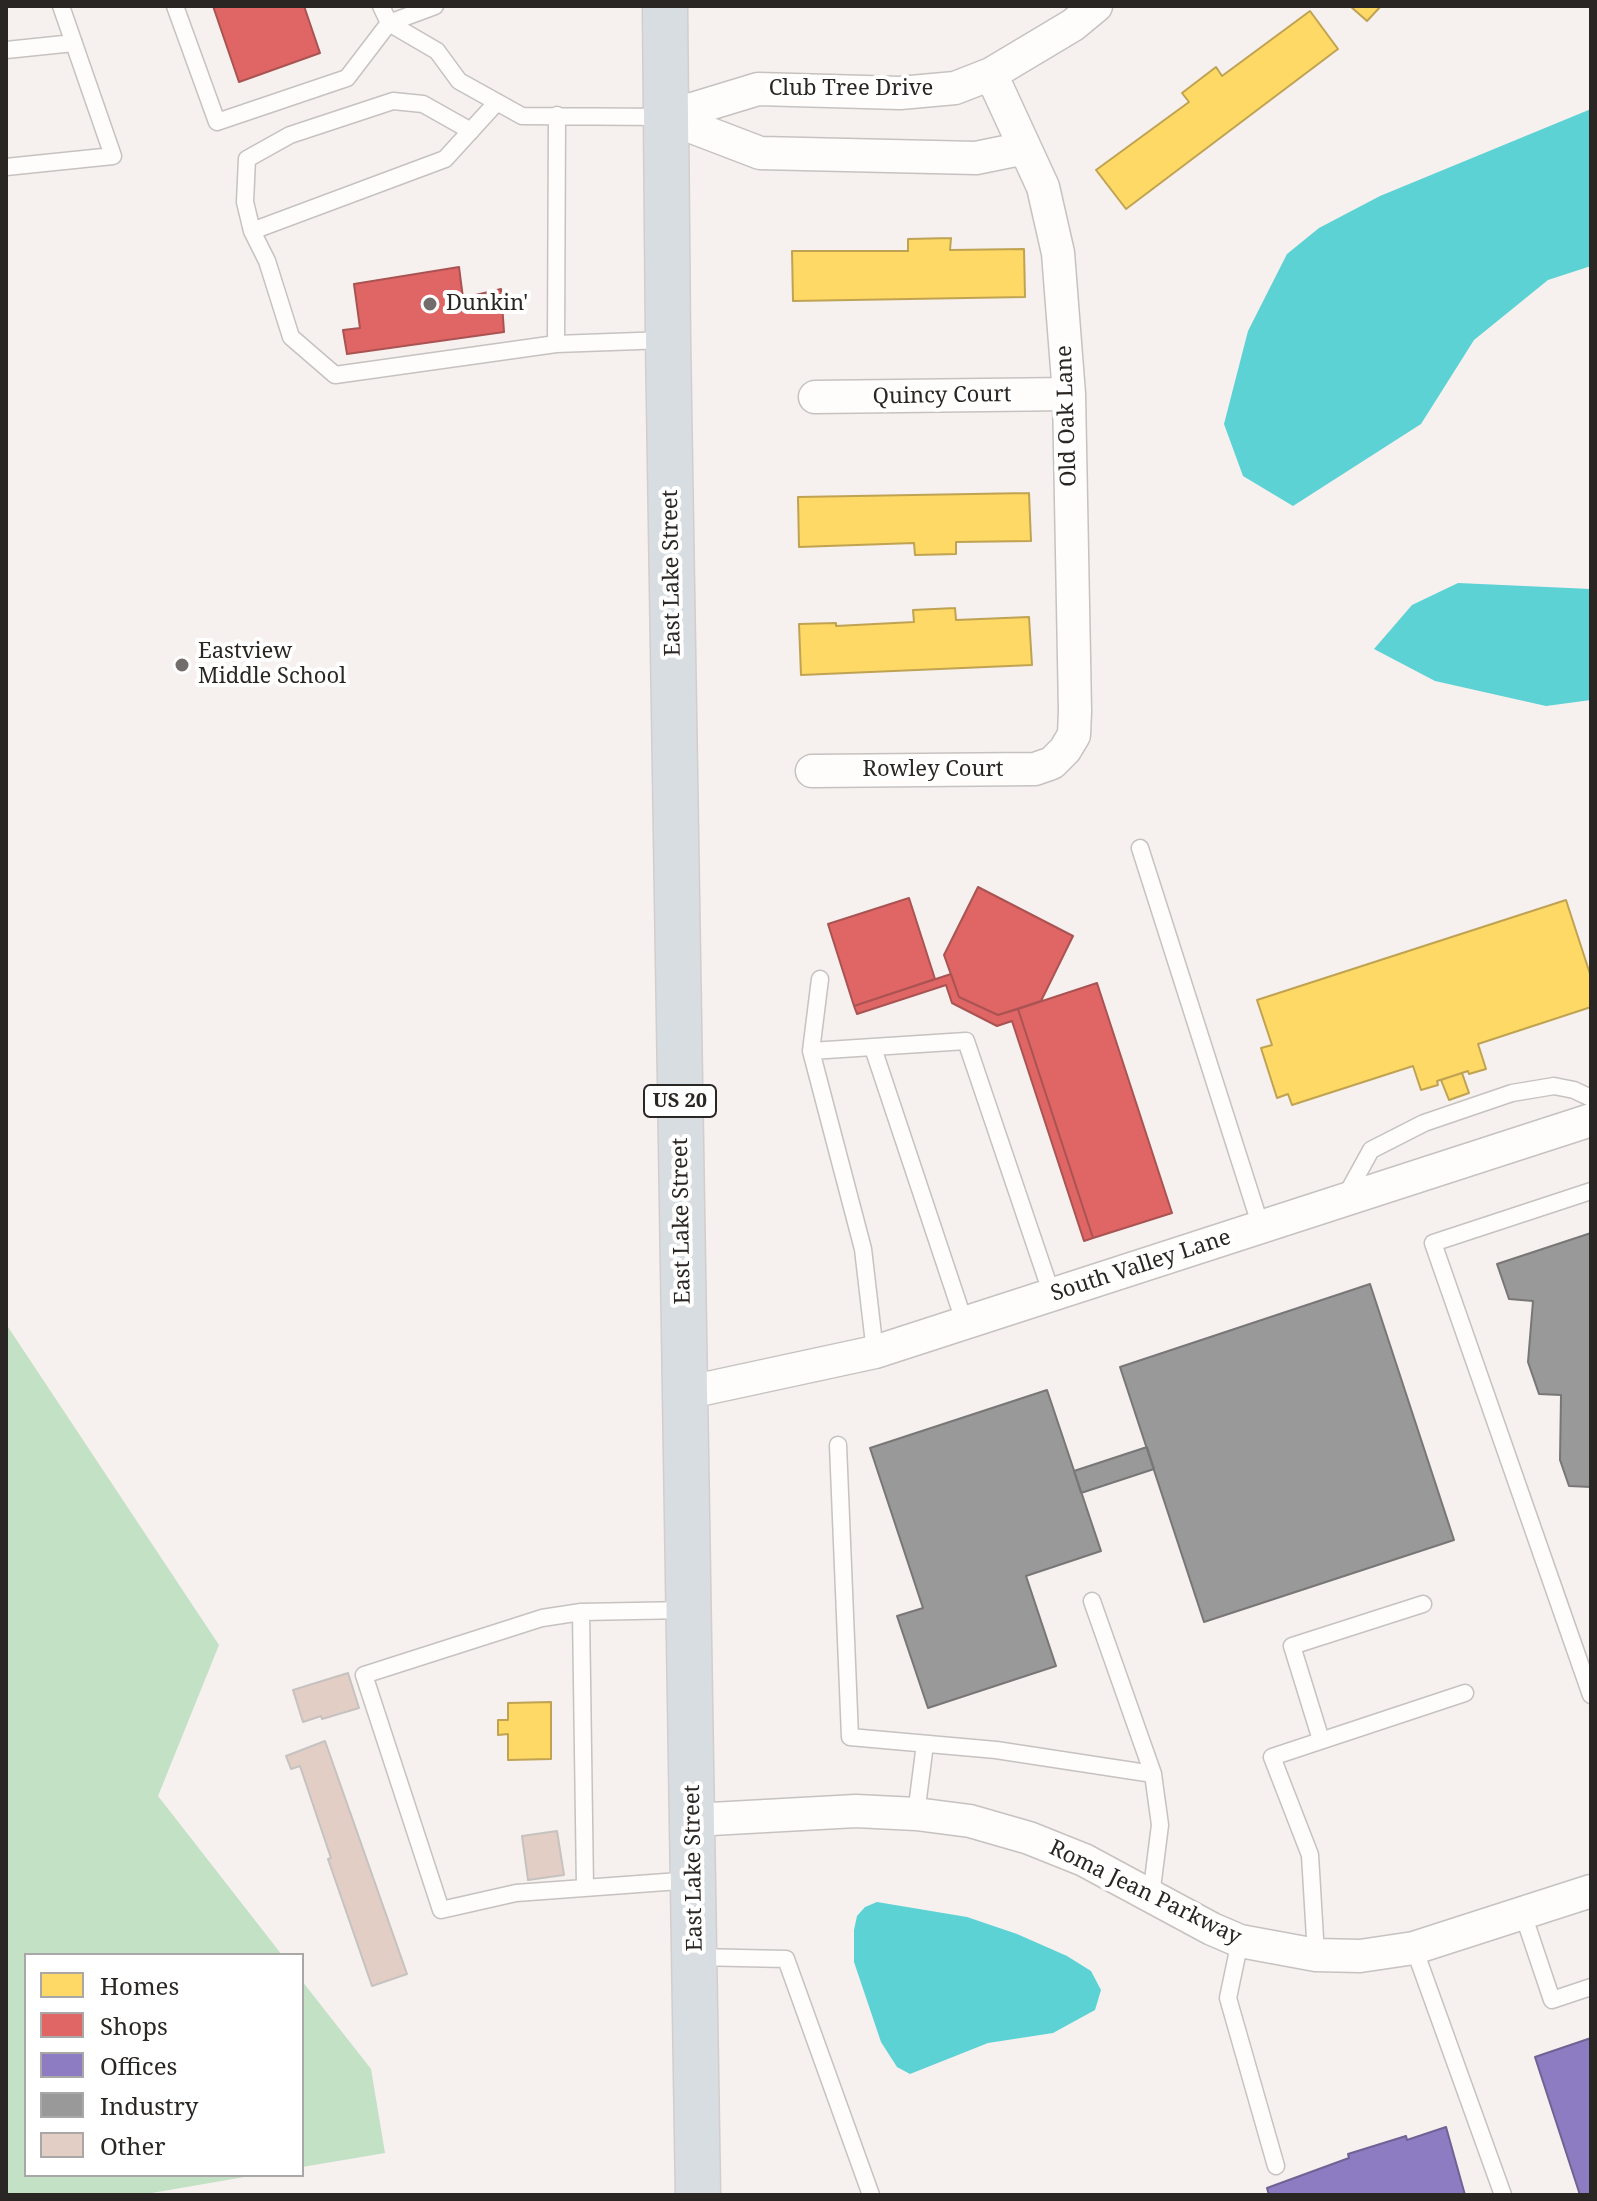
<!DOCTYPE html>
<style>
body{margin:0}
#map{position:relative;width:1597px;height:2201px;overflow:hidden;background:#f6f0ee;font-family:"Noto Serif",serif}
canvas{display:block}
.frame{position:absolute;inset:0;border:8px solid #2a2624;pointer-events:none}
.legend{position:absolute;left:24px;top:1953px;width:280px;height:224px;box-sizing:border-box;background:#fff;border:2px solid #aaa8a7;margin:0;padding:10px 14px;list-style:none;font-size:24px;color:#2a2624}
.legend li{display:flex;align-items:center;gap:16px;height:40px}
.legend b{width:40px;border:2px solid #aaa8a7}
</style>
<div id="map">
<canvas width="1597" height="2201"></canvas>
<div class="frame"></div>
<ul class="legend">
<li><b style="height:22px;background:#ffd966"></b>Homes</li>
<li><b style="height:22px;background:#e06666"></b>Shops</li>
<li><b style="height:22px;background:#8e7cc3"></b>Offices</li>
<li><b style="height:22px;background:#999"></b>Industry</li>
<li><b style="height:22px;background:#e3cec5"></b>Other</li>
</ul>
</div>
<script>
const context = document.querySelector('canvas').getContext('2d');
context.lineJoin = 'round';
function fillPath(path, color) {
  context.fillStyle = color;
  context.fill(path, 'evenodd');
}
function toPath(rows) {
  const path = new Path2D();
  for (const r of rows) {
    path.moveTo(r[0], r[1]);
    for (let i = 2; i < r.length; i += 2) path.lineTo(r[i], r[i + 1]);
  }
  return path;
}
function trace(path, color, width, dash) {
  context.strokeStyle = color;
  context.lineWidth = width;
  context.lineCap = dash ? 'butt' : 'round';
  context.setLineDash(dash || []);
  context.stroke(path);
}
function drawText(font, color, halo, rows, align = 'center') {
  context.font = font + ' "Noto Serif",serif';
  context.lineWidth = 8;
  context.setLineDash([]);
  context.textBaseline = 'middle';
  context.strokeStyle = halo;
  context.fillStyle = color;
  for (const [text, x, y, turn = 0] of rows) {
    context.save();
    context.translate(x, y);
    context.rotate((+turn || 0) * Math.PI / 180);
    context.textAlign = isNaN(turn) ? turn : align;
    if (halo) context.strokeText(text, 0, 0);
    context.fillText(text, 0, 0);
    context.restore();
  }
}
fillPath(toPath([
 [6,1324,219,1645,158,1796,282,1955,26,1955,26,2175,256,2175,140,2195,6,2195],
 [302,1981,371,2069,385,2153,302,2167]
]), '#c2e1c5');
fillPath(toPath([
 [1591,109,1591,266,1548,280,1474,340,1421,424,1293,506,1243,476,1224,424,1248,331,1287,254,1319,228,1380,196],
 [1458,583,1591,589,1591,700,1546,706,1435,681,1374,649,1412,605],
 [877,1902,967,1917,1017,1934,1067,1956,1091,1971,1101,1990,1095,2010,1053,2033,988,2043,910,2074,897,2067,881,2042,854,1962,854,1930,857,1916,865,1907]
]), '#5cd2d4');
const homes = toPath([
 [1350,6,1381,6,1367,21,1350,6],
 [1310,11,1338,49,1126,209,1096,170,1189,102,1182,93,1216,67,1222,76,1310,11],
 [951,238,950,250,1024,249,1025,297,793,301,792,251,908,251,908,239,951,238],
 [1029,493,1031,541,956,542,956,554,915,555,914,543,799,547,798,497,1029,493],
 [955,608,956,620,1029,617,1032,665,801,675,799,624,836,623,836,626,914,622,913,610,955,608],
 [1566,900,1591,977,1591,1007,1478,1044,1486,1069,1469,1074,1468,1071,1437,1081,1438,1085,1421,1090,1413,1066,1292,1105,1288,1094,1277,1098,1261,1048,1272,1045,1257,1000,1566,900],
 [1462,1073,1469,1093,1449,1100,1441,1080,1462,1073],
 [551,1702,551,1759,508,1760,508,1734,498,1735,498,1720,508,1720,508,1703,551,1702]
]);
fillPath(homes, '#ffd966');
trace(homes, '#bfa352', 2);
const shops = toPath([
 [213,6,304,6,320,53,239,82,213,6],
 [459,267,463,298,501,289,504,332,347,354,343,330,360,328,354,284,459,267],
 [978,887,1073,936,1041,1001,998,1015,959,997,944,955,978,887],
 [909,898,935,979,854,1006,828,924,909,898],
 [951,974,959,997,998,1015,1018,1009,1093,1238,1084,1241,1012,1021,997,1026,952,1003,946,985,857,1014,854,1006,951,974],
 [1097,983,1172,1213,1093,1238,1018,1009,1097,983]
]);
fillPath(shops, '#e06666');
trace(shops, '#a95352', 2);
const offices = toPath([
 [1591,2038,1591,2195,1580,2195,1535,2057,1591,2038],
 [1446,2127,1465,2195,1269,2195,1267,2188,1349,2158,1348,2154,1406,2136,1407,2140,1446,2127]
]);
fillPath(offices, '#8e7cc3');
trace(offices, '#706293', 2);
const industry = toPath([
 [1591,1233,1591,1487,1569,1486,1560,1460,1561,1395,1539,1394,1528,1362,1533,1301,1509,1299,1497,1264,1591,1233],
 [1370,1284,1454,1540,1204,1622,1120,1367,1370,1284],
 [1047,1390,1101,1551,1026,1576,1056,1666,928,1708,897,1616,923,1608,870,1448,1047,1390],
 [1147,1447,1154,1469,1081,1493,1074,1471,1147,1447]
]);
fillPath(industry, '#999');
trace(industry, '#787676', 2);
const building = toPath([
 [348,1673,359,1708,322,1719,321,1716,303,1722,293,1690,348,1673],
 [325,1741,407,1974,372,1986,328,1859,331,1858,300,1766,291,1769,286,1756,325,1741],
 [557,1831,564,1875,528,1880,522,1836,557,1831]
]);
fillPath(building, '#e3cec5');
trace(building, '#c6c2c0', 2);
const service = toPath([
 [175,6,217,122,347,78,389,23,437,51,459,81,522,116,666,117],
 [381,6,389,23,435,6],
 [6,50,74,43],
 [557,115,556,344,666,340],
 [471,131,423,104,393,101,290,135,247,159,245,202,252,231,267,261,291,337,335,375,556,344],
 [6,167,113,156,61,6],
 [252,231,445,159,497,102],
 [1140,848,1261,1227],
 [820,979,811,1051,966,1041,1052,1295],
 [873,1048,965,1324],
 [811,1051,863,1249,875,1352],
 [1591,1191,1433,1243,1591,1695],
 [1344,1199,1371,1150,1424,1123,1512,1093,1554,1086,1574,1090,1591,1098],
 [838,1445,850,1737,996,1750,1153,1774],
 [1092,1601,1153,1774,1160,1825,1151,1896],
 [687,1610,581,1612,542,1618,364,1675,441,1910,516,1893,693,1880],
 [581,1612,585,1888],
 [1321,1740,1292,1646,1423,1604],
 [916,1814,925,1744],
 [1523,1914,1552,2000,1591,1987],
 [1240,1941,1228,1998,1276,2166],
 [1414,1948,1503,2195],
 [1316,1955,1310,1855,1272,1757,1465,1693],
 [695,1957,786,1959,871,2195]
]);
const minor = toPath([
 [666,117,758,89,900,93,955,88,991,74,1073,25,1096,6],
 [666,117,760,153,976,158,1025,148],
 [815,397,1069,394],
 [812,771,1035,769,1052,763,1065,750,1074,735,1075,711,1069,394,1058,253,1043,187,991,74],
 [685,1393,875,1352,1591,1120],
 [693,1820,856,1811,916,1814,970,1821,1029,1838,1084,1860,1212,1929,1240,1941,1316,1955,1360,1956,1414,1948,1591,1891]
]);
const trunk = toPath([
 [665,6,668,340,698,2195]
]);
trace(service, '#c6c2c0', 19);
trace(minor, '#c6c2c0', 35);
trace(trunk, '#d1cecd', 47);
trace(service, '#fefdfc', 16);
trace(minor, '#fefdfc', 32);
trace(trunk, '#d8dde1', 44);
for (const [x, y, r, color] of [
 [430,304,8,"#716d6b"],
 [182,665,8,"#716d6b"]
]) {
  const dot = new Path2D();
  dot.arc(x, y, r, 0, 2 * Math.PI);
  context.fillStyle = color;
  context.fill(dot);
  trace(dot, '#fff', 3);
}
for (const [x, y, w] of [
 [680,1101,72]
]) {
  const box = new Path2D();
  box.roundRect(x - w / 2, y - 16, w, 32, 6);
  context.fillStyle = '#fff';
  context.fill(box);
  trace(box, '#2a2624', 2);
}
drawText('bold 20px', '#2a2624', null, [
 ["US 20",680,1101]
]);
drawText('22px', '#2a2624', '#fff', [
 ["Club Tree Drive",851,89],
 ["Quincy Court",942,396,-1],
 ["Old Oak Lane",1067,416,-92],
 ["East Lake Street",672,573,-91],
 ["Rowley Court",933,770],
 ["East Lake Street",682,1221,-91],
 ["South Valley Lane",1141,1266,-18],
 ["East Lake Street",694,1868,-91],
 ["Roma Jean Parkway",1145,1893,26]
]);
drawText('22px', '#2a2624', '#fff', [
 ["Dunkin'",446,304],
 ["Eastview",198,652],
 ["Middle School",198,677]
], 'left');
</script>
